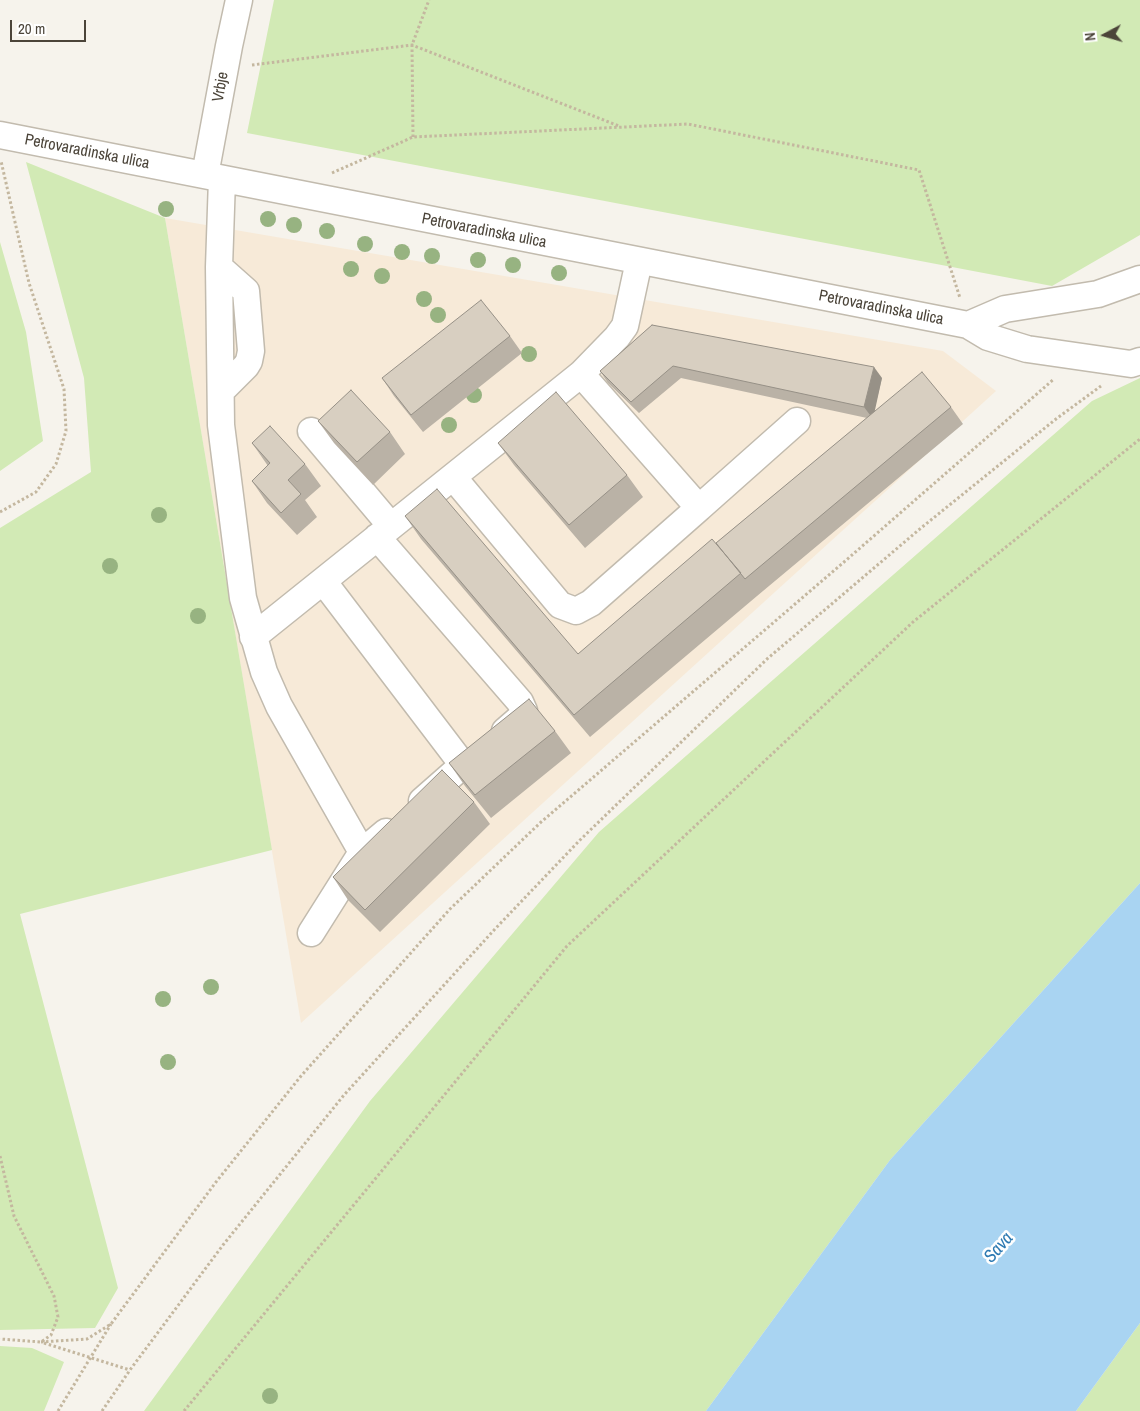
<!DOCTYPE html>
<style>
body{margin:0}
#map{position:relative;width:1140px;height:1411px;overflow:hidden;background:#f6f3ec;font-family:"Archivo Narrow",sans-serif}
canvas{display:block}
.north{position:absolute;left:1080px;top:10px;width:50px;height:50px;-webkit-text-stroke:4px #fff;paint-order:stroke;rotate:264deg;font-size:14px;font-weight:700;line-height:20px;text-align:center;color:#4b4439}
.north::after{content:'';display:block;margin:auto;width:18px;height:22px;background:#4b4439;clip-path:polygon(50% 0,100% 100%,50% 72%,0 100%)}
.scale{position:absolute;left:10px;top:20px;width:76px;height:22px;box-sizing:border-box;border:2px solid #4b4439;border-top:0;padding-left:6px;font-size:15px;line-height:18px;white-space:nowrap;color:#4b4439;-webkit-text-stroke:4px #fff;paint-order:stroke}
</style>
<div id="map">
<canvas width="1140" height="1411"></canvas>
<div class="north">N</div>
<div class="scale">20 m</div>
</div>
<script>
const context = document.querySelector('canvas').getContext('2d');
context.lineJoin = 'round';
function fillPath(path, color) {
  context.fillStyle = color;
  context.fill(path, 'evenodd');
}
function toPath(rows) {
  const path = new Path2D();
  for (const r of rows) {
    path.moveTo(r[0], r[1]);
    for (let i = 2; i < r.length; i += 2) path.lineTo(r[i], r[i + 1]);
  }
  return path;
}
function trace(path, color, width, dash) {
  context.strokeStyle = color;
  context.lineWidth = width;
  context.lineCap = dash ? 'butt' : 'round';
  context.setLineDash(dash || []);
  context.stroke(path);
}
function drawText(font, color, halo, rows, align = 'center') {
  context.font = font + ' "Archivo Narrow",sans-serif';
  context.lineWidth = 5;
  context.setLineDash([]);
  context.textBaseline = 'middle';
  context.strokeStyle = halo;
  context.fillStyle = color;
  for (const [text, x, y, turn = 0] of rows) {
    context.save();
    context.translate(x, y);
    context.rotate((+turn || 0) * Math.PI / 180);
    context.textAlign = isNaN(turn) ? turn : align;
    if (halo) context.strokeText(text, 0, 0);
    context.fillText(text, 0, 0);
    context.restore();
  }
}
fillPath(toPath([
 [165,218,943,351,996,391,301,1023]
]), '#f7ead8');
fillPath(toPath([
 [274,0,1140,0,1140,235,1052,286,247,133],
 [26,162,165,218,272,850,20,914,118,1288,95,1328,0,1330,0,528,91,472,84,378],
 [0,242,26,332,43,441,0,471],
 [1140,378,1140,883,890,1160,706,1411,144,1411,370,1101,599,832,1092,401],
 [1140,1323,1140,1411,1076,1411],
 [0,1346,32,1348,64,1362,44,1411,0,1411]
]), '#d2eab5');
fillPath(toPath([
 [1140,883,1140,1323,1076,1411,706,1411,890,1160]
]), '#a9d4f2');
const minor = toPath([
 [0,135,968,325,988,337,1027,349,1131,364,1140,361],
 [205,175,229,46,239,0],
 [222,179,219,267,221,425,243,598,264,672,279,706,362,852,386,832],
 [219,267,246,291,251,351,249,361,246,366,221,391],
 [968,325,1005,309,1098,294,1140,279],
 [311,431,391,526],
 [453,477,560,605,576,611,591,603,699,508,581,374],
 [699,508,797,421],
 [377,537,520,702,524,711,520,718,505,731],
 [323,581,463,765,422,801],
 [253,637,581,374,617,337,625,326,639,261],
 [311,933,359,857]
]);
trace(minor, '#c2bbae', 29);
trace(toPath([
 [252,65,412,45,619,126],
 [413,137,412,45,429,0],
 [332,173,413,137,688,124,919,170,960,298],
 [0,512,36,492,56,464,66,431,64,389,29,283,1,161],
 [0,1156,14,1216,54,1296,58,1317,51,1335,41,1342,0,1339],
 [41,1342,87,1339,111,1324,216,1182,301,1076,450,909,540,823,844,562,1054,379],
 [44,1343,130,1370],
 [58,1411,111,1324],
 [102,1411,130,1370,223,1245,344,1095,495,929,580,840,767,659,921,528,1056,419,1101,386],
 [184,1411,567,946,913,622,1140,439]
]), '#c4b79f', 3, [2.5, 2.5]);
trace(minor, '#fff', 26);
context.fillStyle = '#97b381';
for (const [x, y] of [
 [166,209],
 [268,219],
 [294,225],
 [327,231],
 [365,244],
 [402,252],
 [432,256],
 [478,260],
 [513,265],
 [351,269],
 [559,273],
 [382,276],
 [424,299],
 [438,315],
 [529,354],
 [474,395],
 [449,425],
 [159,515],
 [110,566],
 [198,616],
 [211,987],
 [163,999],
 [168,1062],
 [270,1396]
]) {
  context.beginPath();
  context.arc(x, y, 8, 0, 2 * Math.PI);
  context.fill();
}
fillPath(toPath([
 [652,325,882,378,874,411,951,407,963,424,757,596,590,737,421,539,405,516,578,654,716,543,867,418,681,378,639,413,608,383,600,371],
 [510,336,522,353,423,432,394,396,382,378],
 [318,421,390,432,405,454,373,485,334,443],
 [252,443,305,464,321,486,305,500,317,517,297,535,267,503,252,481,268,466],
 [498,443,627,475,643,497,585,548,514,465],
 [555,731,571,753,491,818,465,786,449,763],
 [474,802,490,824,380,932,348,900,333,877]
]), '#bab2a6');
fillPath(toPath([
 [874,367,882,378,873,419,864,407]
]), '#979187');
const building = toPath([
 [481,300,510,336,411,415,382,378,481,300],
 [652,325,874,367,864,407,673,366,631,402,600,371,652,325],
 [922,372,951,407,745,579,716,543,922,372],
 [351,390,390,432,357,462,318,421,351,390],
 [556,392,627,475,569,525,498,443,556,392],
 [270,426,305,464,288,480,301,494,281,513,252,481,270,463,252,443,270,426],
 [437,489,578,654,712,539,741,573,574,715,405,516,437,489],
 [529,699,555,731,475,795,449,763,529,699],
 [442,770,474,802,365,910,333,877,442,770]
]);
fillPath(building, '#d8cfc1');
trace(building, '#979187', 1);
drawText('16px', '#4b4439', '#fff', [
 ["Vrbje",221,87,-80],
 ["Petrovaradinska ulica",87,152,11],
 ["Petrovaradinska ulica",484,231,11],
 ["Petrovaradinska ulica",881,308,11]
]);
drawText('italic 18px', '#2e7ab2', '#fff', [
 ["Sava",999,1248,-49]
]);
</script>
